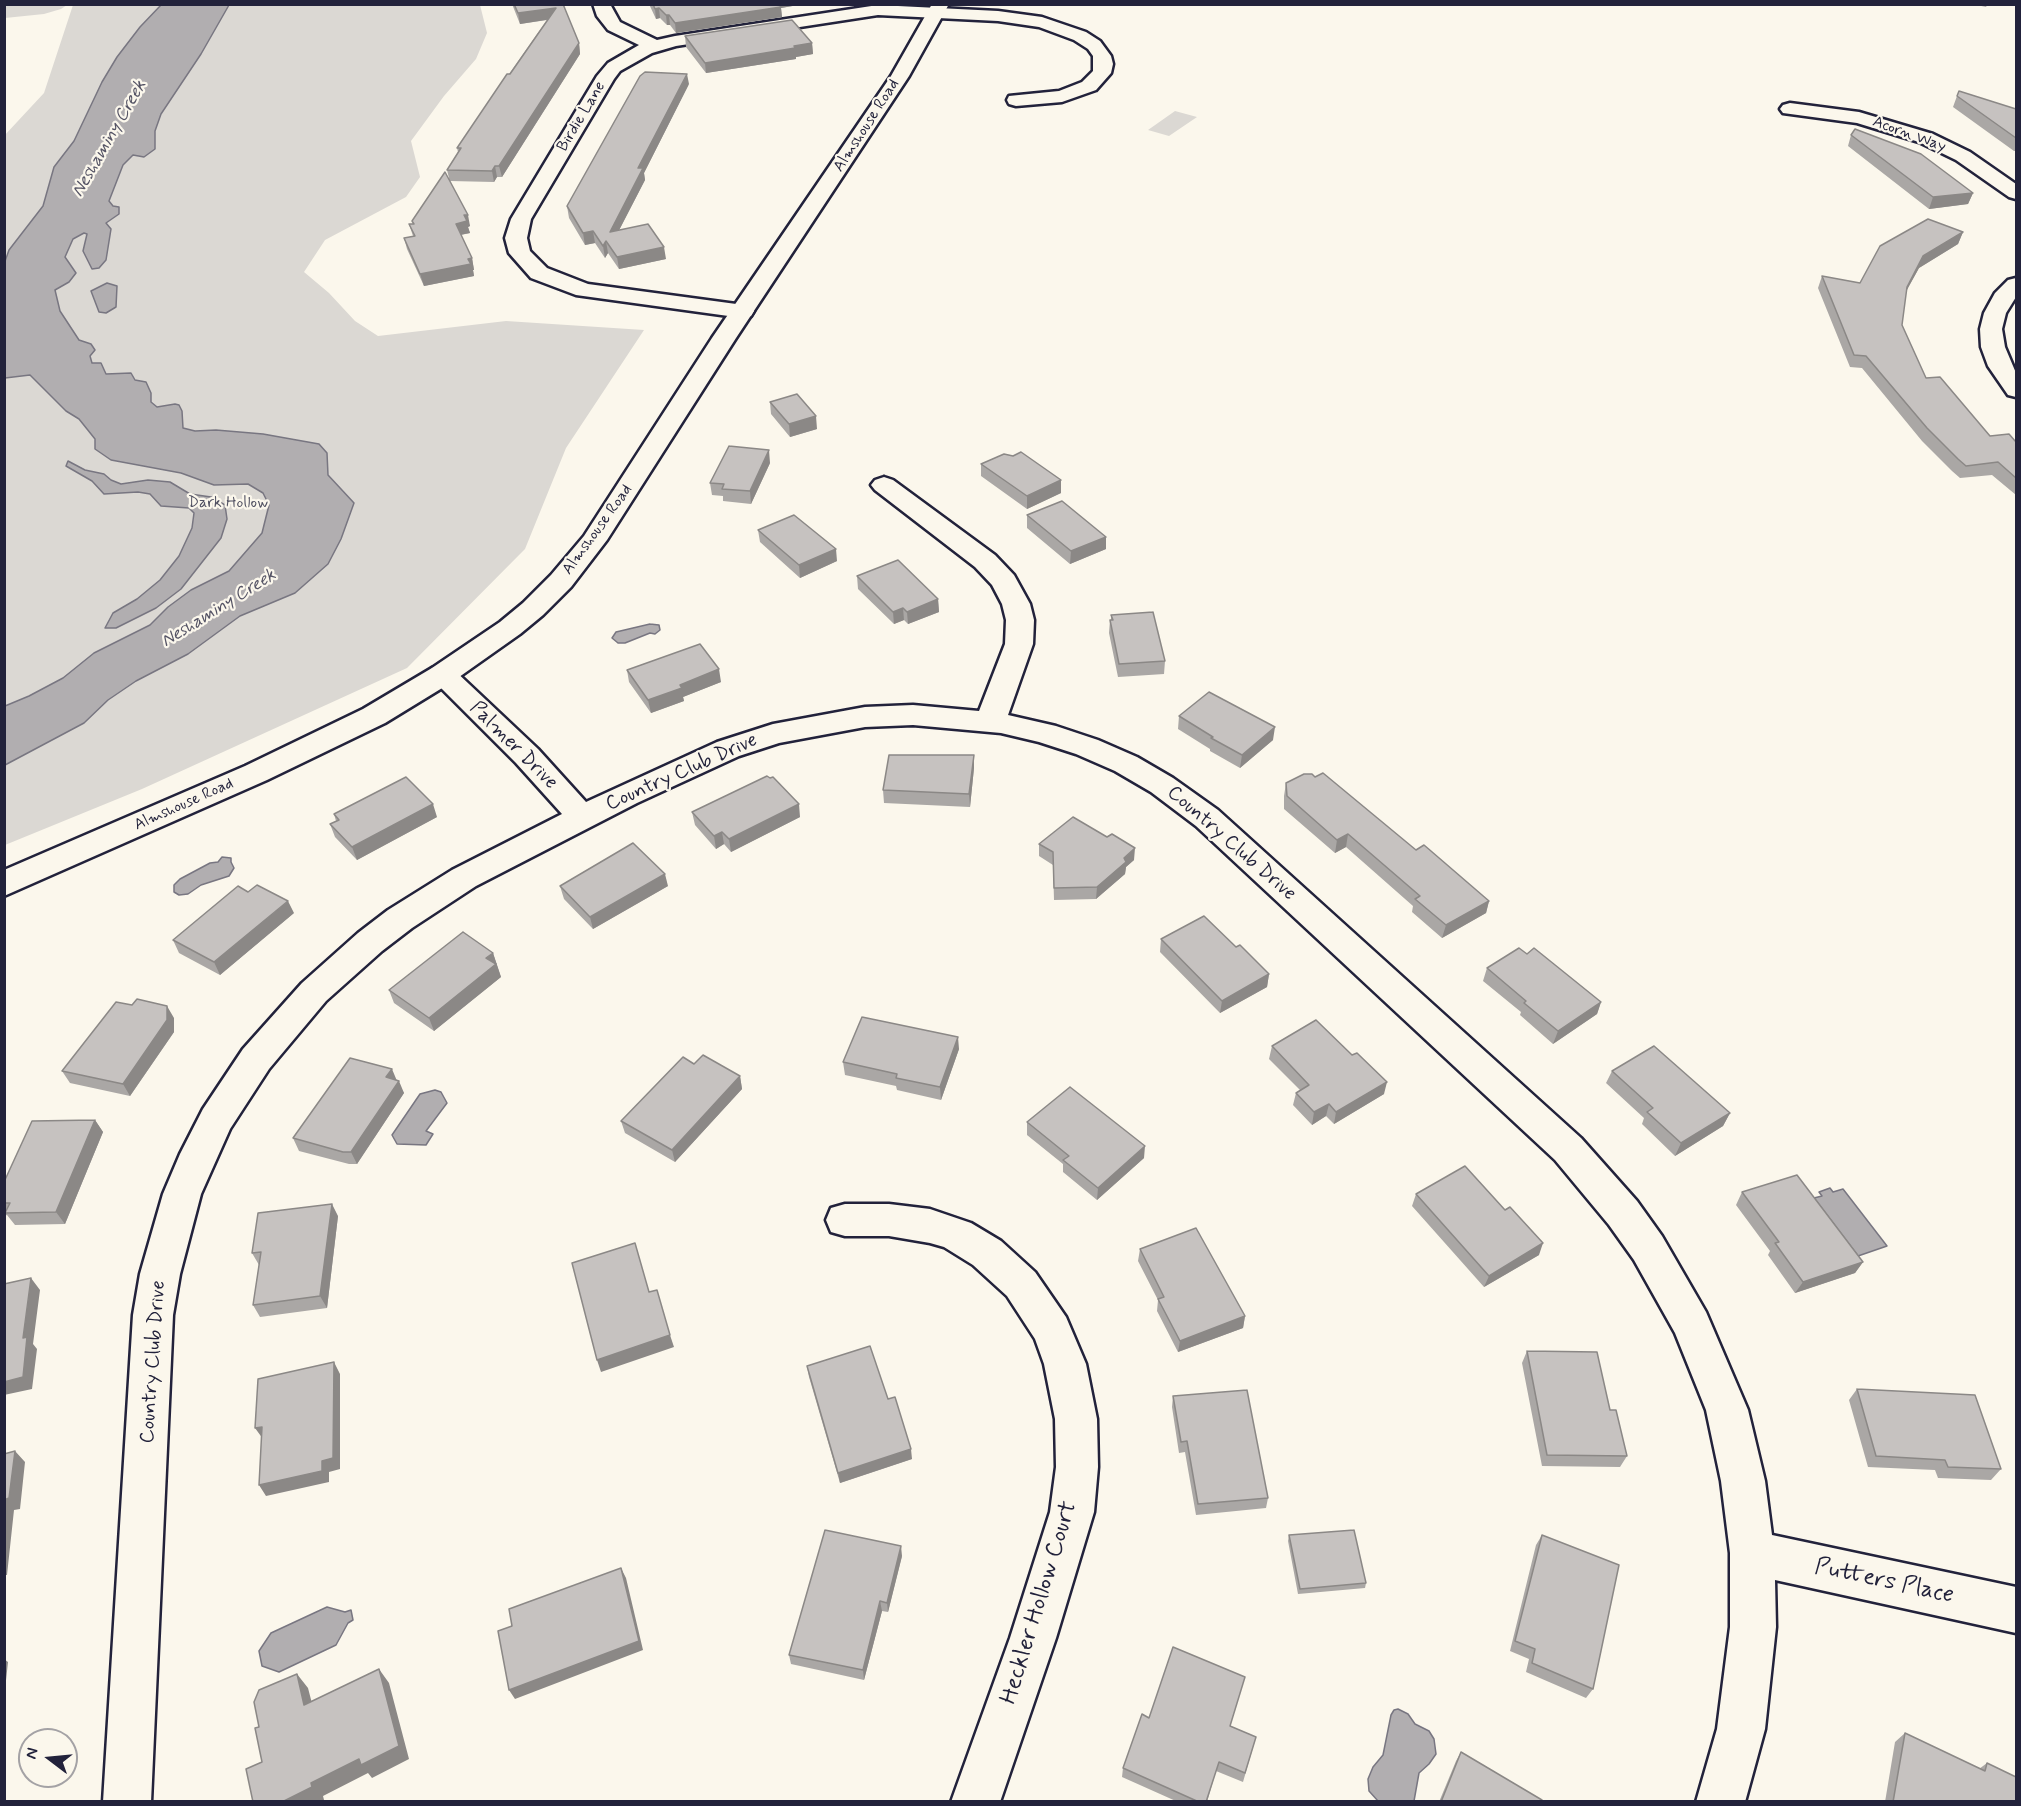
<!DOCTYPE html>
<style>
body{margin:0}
#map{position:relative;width:2021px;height:1806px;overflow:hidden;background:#fbf7ec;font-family:Mynerve,sans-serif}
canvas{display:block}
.frame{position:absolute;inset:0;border:6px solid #22223b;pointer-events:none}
.north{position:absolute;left:18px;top:1728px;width:60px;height:60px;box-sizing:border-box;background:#fbf7ec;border:2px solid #a4a2a5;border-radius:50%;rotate:286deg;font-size:16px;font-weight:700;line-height:24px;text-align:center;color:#22223b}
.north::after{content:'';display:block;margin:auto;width:21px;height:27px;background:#22223b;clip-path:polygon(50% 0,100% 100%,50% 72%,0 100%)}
</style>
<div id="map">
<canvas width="2021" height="1806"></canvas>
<div class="frame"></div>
<div class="north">N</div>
</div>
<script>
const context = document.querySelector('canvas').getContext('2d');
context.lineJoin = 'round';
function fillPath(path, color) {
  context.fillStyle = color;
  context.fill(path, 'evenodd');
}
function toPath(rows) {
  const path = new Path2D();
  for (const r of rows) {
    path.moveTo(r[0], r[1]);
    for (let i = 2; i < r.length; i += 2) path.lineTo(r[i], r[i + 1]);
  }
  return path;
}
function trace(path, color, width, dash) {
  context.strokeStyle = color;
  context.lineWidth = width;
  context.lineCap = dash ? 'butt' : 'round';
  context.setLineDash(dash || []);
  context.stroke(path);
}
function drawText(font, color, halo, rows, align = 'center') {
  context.font = font + ' Mynerve,sans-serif';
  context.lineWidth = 4.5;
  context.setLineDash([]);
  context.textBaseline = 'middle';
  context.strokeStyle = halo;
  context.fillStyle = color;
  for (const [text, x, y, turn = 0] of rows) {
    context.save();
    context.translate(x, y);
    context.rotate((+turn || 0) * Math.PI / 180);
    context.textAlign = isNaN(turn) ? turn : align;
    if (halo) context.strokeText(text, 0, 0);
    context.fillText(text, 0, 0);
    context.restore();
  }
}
fillPath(toPath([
 [4,5,5,4,67,5,61,9,44,14,5,18],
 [73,5,480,5,487,33,476,59,444,96,411,141,420,177,406,197,325,240,304,272,329,293,355,321,378,336,506,321,644,330,566,448,525,549,407,668,142,789,5,845,4,136,44,93],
 [1175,111,1197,117,1169,136,1148,130]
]), '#dbd8d3');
const water = toPath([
 [161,5,229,5,201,54,161,114,155,131,155,149,144,157,133,155,123,165,109,201,113,206,119,207,119,214,106,223,111,229,106,260,99,268,92,269,83,251,87,234,84,233,73,239,65,257,76,273,69,282,55,290,60,311,79,340,91,344,95,350,90,356,92,363,101,363,106,374,131,373,135,380,146,382,151,393,151,402,157,407,175,404,179,405,182,411,183,428,195,431,216,430,263,434,319,444,327,453,328,475,354,503,341,539,328,564,295,593,240,616,188,654,136,681,108,700,84,723,5,765,5,706,29,696,63,678,94,653,150,625,168,607,191,590,229,571,262,533,269,505,263,493,248,484,214,485,181,473,111,460,95,449,95,439,79,419,66,411,30,375,5,378,4,264,9,250,43,206,54,167,74,141,102,82,117,57,140,27,161,5],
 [107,283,117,286,116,307,106,313,99,312,91,291,107,283],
 [68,461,85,470,104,474,111,480,121,484,148,480,170,482,190,494,211,497,225,505,227,519,221,538,181,589,156,608,116,628,105,628,113,613,137,599,160,580,179,556,192,528,194,513,189,508,161,506,150,494,138,492,104,494,92,481,66,466,68,461],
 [650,624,659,625,660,630,655,634,650,633,625,643,618,643,612,638,616,632,650,624],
 [222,857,231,858,231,862,234,868,229,876,201,885,188,894,179,895,174,892,174,885,180,879,210,863,218,862,222,857],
 [435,1090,441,1092,447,1103,426,1131,433,1134,426,1145,397,1144,392,1135,420,1094,435,1090],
 [1830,1188,1833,1192,1843,1189,1887,1246,1858,1256,1814,1198,1822,1196,1819,1192,1830,1188],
 [327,1607,345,1612,351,1610,353,1620,348,1623,336,1645,279,1672,262,1666,259,1651,271,1633,327,1607],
 [1398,1709,1408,1714,1415,1724,1429,1731,1434,1739,1436,1754,1429,1764,1419,1773,1414,1801,1378,1801,1369,1791,1368,1779,1373,1767,1383,1755,1391,1715,1394,1710,1398,1709]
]);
fillPath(water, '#b1aeb0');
trace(water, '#787681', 1.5);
const minor = toPath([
 [593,4,610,4,620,22,657,40,675,36,878,5,998,11,1042,17,1086,32,1100,41,1111,56,1113,64,1111,73,1096,90,1062,102,1016,106,1009,104,1007,100,1009,96,1059,91,1082,82,1093,71,1093,56,1088,49,1074,40,1039,27,998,21,878,15,676,46,652,53,620,71,614,79,531,219,527,238,530,251,547,268,588,284,751,306,754,311,751,316,743,318,576,295,531,278,509,253,505,238,511,219,597,76,608,63,639,45,608,30,597,16,593,4],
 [1790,103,1859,112,1933,134,1970,152,2016,184,2016,199,2009,197,1956,160,1919,142,1857,123,1783,113,1780,109,1783,105,1790,103],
 [2016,278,2016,297,2006,313,2002,329,2005,347,2016,373,2016,397,2008,395,1988,366,1981,347,1980,329,1984,313,1995,293,2008,280,2016,278],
 [884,477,893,480,995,555,1014,575,1030,604,1034,620,1033,644,1008,715,1056,726,1098,740,1137,757,1173,778,1218,810,1581,1138,1637,1201,1662,1236,1706,1312,1748,1410,1765,1481,1772,1535,2016,1587,2016,1633,1775,1580,1776,1627,1765,1729,1745,1802,1696,1802,1717,1729,1730,1627,1730,1553,1721,1481,1706,1410,1675,1333,1634,1260,1609,1225,1555,1160,1196,826,1151,792,1115,771,1076,754,1039,742,1001,733,913,725,865,727,779,743,739,756,637,803,476,886,412,928,382,951,326,1001,269,1069,230,1129,201,1194,180,1274,173,1315,151,1802,103,1802,133,1315,140,1274,163,1194,180,1154,203,1109,243,1049,302,983,358,933,388,910,452,870,562,814,516,763,428,675,432,668,442,666,452,668,538,749,586,802,717,742,773,724,865,707,913,705,979,711,1005,644,1006,620,1002,604,992,585,975,567,875,490,871,485,875,480,884,477],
 [845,1204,889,1204,930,1209,971,1223,1001,1241,1035,1272,1066,1317,1086,1364,1097,1419,1098,1467,1094,1512,1056,1638,1000,1802,951,1802,1010,1638,1050,1512,1056,1467,1055,1419,1044,1364,1035,1339,1007,1296,973,1265,944,1247,930,1243,889,1236,845,1236,831,1232,826,1220,831,1208,845,1204]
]);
const major = toPath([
 [932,4,949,4,909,76,736,338,607,540,571,587,543,615,520,634,452,682,385,723,267,780,4,896,4,870,245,766,363,709,432,668,500,622,523,603,551,575,584,536,712,338,891,76,932,4]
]);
trace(minor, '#22223b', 5);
trace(major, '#22223b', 5);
fillPath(minor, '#fbf7ec');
fillPath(major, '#fbf7ec');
fillPath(toPath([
 [512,4,563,4,579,43,580,54,502,177,497,177,494,182,450,181,470,226,468,227,470,233,461,235,472,258,474,270,473,270,474,276,424,286,407,249,404,238,413,236,409,224,413,224,449,178,447,170,458,152,457,148,547,20,520,24],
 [649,4,804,4,781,8,782,17,676,33,670,25,667,25,660,18,656,19],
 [1972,4,1988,4,1986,7],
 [685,36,812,43,813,54,796,57,796,59,706,73,686,47],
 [689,84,644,173,645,180,619,230,666,259,619,269,608,253,605,258,595,243,585,245,569,218,567,206],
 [1957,96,2016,109,2016,151,2014,151,1953,107],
 [1851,135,1973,193,1968,204,1929,209,1848,146],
 [1963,232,1958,244,1919,268,1906,291,1902,325,1926,378,1990,436,2016,442,2016,495,1992,475,1960,478,1952,471,1922,441,1862,368,1850,367,1818,288,1822,276,1860,283],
 [770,402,817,429,790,437,771,414],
 [770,463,751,504,723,501,723,496,712,495,710,483],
 [981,464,1061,493,1027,509,981,476],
 [1027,515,1106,549,1070,564,1027,528],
 [758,530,837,561,800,578,760,542],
 [857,576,938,599,939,612,908,624,904,620,894,624,858,589],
 [1111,615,1165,661,1164,674,1118,677,1109,633,1110,620,1111,620],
 [627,670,721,682,683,697,684,701,651,713,629,682],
 [1179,716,1273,740,1240,768,1210,751,1210,749,1178,729],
 [974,768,970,807,884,803,883,790],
 [1286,783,1416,850,1489,901,1486,913,1442,938,1412,912,1413,906,1346,847,1335,853,1284,809,1284,796],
 [692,812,800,817,731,852,724,844,716,849,695,825],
 [334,814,437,817,357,860,335,837,330,824,336,821],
 [1039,844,1134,860,1126,867,1125,874,1096,899,1054,900,1053,865,1039,856],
 [560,886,668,886,593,929,564,899],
 [294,913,220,975,179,953,173,940],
 [1161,939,1236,947,1269,974,1267,987,1220,1013,1160,952],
 [493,953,501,977,434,1031,394,1003,389,990],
 [1527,954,1601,1002,1597,1014,1553,1044,1520,1015,1521,1012,1483,981,1487,968],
 [174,1018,174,1032,130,1096,70,1083,62,1071],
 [1272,1046,1352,1055,1384,1094,1334,1124,1326,1116,1312,1125,1293,1105,1296,1093,1300,1090,1269,1059],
 [959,1049,941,1100,897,1090,896,1086,845,1075,843,1062],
 [694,1064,740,1076,742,1089,675,1162,625,1133,621,1121],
 [1612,1071,1730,1113,1723,1126,1675,1156,1642,1124,1644,1118,1606,1083],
 [396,1080,404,1093,357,1164,349,1164,299,1151,293,1138],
 [95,1120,103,1132,65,1224,15,1225,7,1215,4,1216,4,1182],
 [1027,1122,1144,1158,1097,1200,1063,1172,1063,1164,1027,1135],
 [1742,1192,1863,1262,1855,1273,1795,1293,1768,1255,1770,1251,1736,1205],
 [1416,1194,1539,1255,1484,1287,1412,1206],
 [338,1216,327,1308,260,1317,253,1305,259,1265,252,1253],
 [1140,1249,1245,1316,1243,1328,1178,1352,1157,1311,1158,1300,1138,1261],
 [1527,1351,1610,1410,1627,1456,1620,1467,1542,1466,1522,1363],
 [807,1366,912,1459,840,1483,809,1377],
 [1857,1389,2001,1469,1991,1480,1938,1478,1935,1470,1868,1467,1849,1400],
 [1173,1396,1268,1498,1266,1508,1196,1515,1185,1452,1179,1453,1172,1407],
 [1289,1535,1366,1583,1365,1588,1298,1594,1288,1541],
 [1542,1535,1593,1689,1586,1698,1526,1672,1529,1659,1510,1651,1536,1545],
 [902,1556,888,1612,882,1611,864,1680,791,1664,789,1655],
 [1149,1718,1230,1726,1256,1737,1243,1782,1216,1771,1207,1802,1178,1802,1122,1777,1123,1768],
 [1905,1733,1979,1769,1987,1763,2016,1802,1885,1802,1895,1742],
 [1461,1752,1541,1802,1439,1802,1456,1761]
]), '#aaa7a5');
fillPath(toPath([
 [775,4,804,4,781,8,782,17,676,33,675,23],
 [556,8,558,18,520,24,518,13],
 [659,8,660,18,656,19,655,9],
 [666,15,669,15,670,25,667,25],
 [579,43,580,54,502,177,499,166],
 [812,43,813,54,796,57,796,59,706,73,705,63],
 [687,74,689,84,644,173,645,180,612,244,610,232,638,168],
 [495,166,497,177,494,182,492,171],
 [1973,193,1968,204,1929,209,1933,197],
 [464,215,468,215,470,226,468,227,470,233,459,235,456,224],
 [593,231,595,243,585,245,583,233],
 [1963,232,1958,244,1919,268,1902,299,1907,287,1923,256],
 [606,241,608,253,605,258,603,246],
 [664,247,666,259,619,269,617,257],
 [472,258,474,270,473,270,474,276,424,286,420,274],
 [816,416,817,429,790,437,789,424],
 [769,450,770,463,751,504,750,491],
 [1061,480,1061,493,1027,509,1027,496],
 [1106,537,1106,549,1070,564,1071,551],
 [836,549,837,561,800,578,799,565],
 [938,599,939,612,908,624,907,612],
 [903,608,904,620,894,624,893,612],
 [719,669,721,682,683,697,684,701,651,713,648,700,680,685],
 [1275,727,1273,740,1240,768,1242,755],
 [974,755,974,768,970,807,969,794],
 [433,804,437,817,357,860,352,847],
 [799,804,800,817,731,852,729,839],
 [722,832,724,844,716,849,714,836],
 [1348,834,1346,847,1335,853,1337,840],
 [1135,848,1134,860,1126,867,1125,874,1096,899,1097,887,1124,858],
 [665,874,668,886,593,929,590,917],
 [288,901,294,913,220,975,214,962],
 [1489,901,1486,913,1442,938,1446,925],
 [493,953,501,977,434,1031,429,1018,486,958],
 [1269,974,1267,987,1220,1013,1222,1001],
 [1601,1002,1597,1014,1553,1044,1558,1031],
 [167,1006,174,1018,174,1032,130,1096,123,1084],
 [958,1037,959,1049,941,1100,940,1087],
 [392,1069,397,1081,386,1077],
 [740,1076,742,1089,675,1162,672,1150],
 [399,1081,404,1093,357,1164,351,1152],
 [1387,1082,1384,1094,1334,1124,1336,1112],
 [1329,1104,1326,1116,1312,1125,1314,1112],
 [1730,1113,1723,1126,1675,1156,1681,1143],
 [95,1120,103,1132,65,1224,56,1212],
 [1145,1146,1144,1158,1097,1200,1098,1188],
 [332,1204,338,1216,327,1308,320,1296],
 [1543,1243,1539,1255,1484,1287,1489,1276],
 [1863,1262,1855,1273,1795,1293,1803,1282],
 [31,1278,40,1290,33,1344,37,1349,32,1389,4,1395,4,1382,23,1338],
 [1245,1316,1243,1328,1178,1352,1180,1341],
 [670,1335,674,1347,601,1372,597,1360],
 [334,1362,340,1374,340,1469,329,1472,329,1482,266,1496,259,1485,322,1461],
 [262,1427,263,1439,255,1428],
 [911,1449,912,1459,840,1483,838,1473],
 [15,1451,25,1462,20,1509,14,1510,7,1575,4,1575,4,1500],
 [901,1546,902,1556,888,1612,887,1603],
 [621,1568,626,1578,643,1650,515,1699,509,1690],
 [880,1601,882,1611,864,1680,863,1670],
 [4,1659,8,1662,4,1699],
 [379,1669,389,1683,409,1759,372,1778,368,1773,323,1796,324,1800,320,1802,282,1802,311,1783],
 [297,1674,308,1688,316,1719,304,1705]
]), '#8b8886');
const building = toPath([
 [514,4,563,4,579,43,499,166,495,166,492,171,447,170,461,148,457,148,507,74,510,74,556,8,518,13,514,4],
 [653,4,779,4,781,7,675,23,669,15,666,15,659,8,655,9,653,4],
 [792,20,812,43,794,46,795,48,705,63,685,36,792,20],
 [645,72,687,74,638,168,643,168,610,232,648,224,664,247,617,257,606,241,603,246,593,231,583,233,567,206,640,76,645,72],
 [1959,91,2016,109,2016,138,1957,96,1959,91],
 [1855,129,1921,154,1973,193,1933,197,1851,135,1855,129],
 [445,172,468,215,464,215,467,221,456,224,472,258,468,259,471,264,420,274,404,238,415,236,409,224,414,224,412,221,445,172],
 [1928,219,1963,232,1923,256,1907,287,1902,325,1926,378,1940,377,1990,436,2009,434,2016,442,2016,478,1998,462,1966,466,1958,459,1927,428,1866,356,1854,355,1822,276,1860,283,1880,246,1928,219],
 [797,394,816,416,789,424,770,402,797,394],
 [729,446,769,450,750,491,722,489,724,484,710,483,729,446],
 [1021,452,1061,480,1027,496,981,464,1004,454,1013,456,1021,452],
 [1062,501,1106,537,1071,551,1027,515,1062,501],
 [794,515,836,549,799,565,758,530,794,515],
 [898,560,938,599,907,612,903,608,893,612,857,576,898,560],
 [1153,612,1165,661,1119,664,1110,620,1113,620,1111,615,1153,612],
 [700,644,719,669,680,685,682,688,648,700,627,670,700,644],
 [1209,692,1275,727,1242,755,1211,738,1213,737,1179,716,1209,692],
 [889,755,974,755,969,794,883,790,889,755],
 [1323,773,1416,850,1424,845,1489,901,1446,925,1415,899,1420,896,1348,834,1337,840,1287,796,1286,783,1304,774,1312,774,1315,777,1323,773],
 [767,776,770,778,773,777,799,804,729,839,722,832,714,836,692,812,767,776],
 [406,777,433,804,352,847,330,824,339,820,334,814,406,777],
 [1073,817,1107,837,1112,834,1135,848,1124,858,1126,862,1097,887,1054,888,1053,852,1039,844,1073,817],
 [633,843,665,874,590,917,560,886,633,843],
 [257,885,288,901,214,962,173,940,238,886,248,892,257,885],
 [1204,916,1236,947,1240,945,1269,974,1222,1001,1161,939,1204,916],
 [463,932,493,953,486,958,496,964,429,1018,389,990,463,932],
 [1519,948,1527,954,1534,948,1601,1002,1558,1031,1524,1003,1526,1001,1487,968,1519,948],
 [137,999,167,1006,167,1020,123,1084,62,1071,116,1002,132,1005,137,999],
 [862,1017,958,1037,940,1087,896,1078,897,1074,843,1062,862,1017],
 [1316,1020,1352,1055,1357,1053,1387,1082,1336,1112,1329,1104,1314,1112,1296,1093,1309,1085,1272,1046,1316,1020],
 [1654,1046,1730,1113,1681,1143,1647,1112,1653,1108,1612,1071,1654,1046],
 [703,1055,740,1076,672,1150,621,1121,683,1057,694,1064,703,1055],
 [350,1058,392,1069,386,1077,399,1081,351,1152,343,1152,293,1138,350,1058],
 [1070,1087,1145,1146,1098,1188,1063,1160,1069,1156,1027,1122,1070,1087],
 [95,1120,56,1212,5,1213,10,1203,4,1203,4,1182,32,1121,95,1120],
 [1465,1166,1505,1210,1510,1207,1543,1243,1489,1276,1416,1194,1465,1166],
 [1797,1175,1863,1262,1803,1282,1775,1243,1779,1242,1742,1192,1797,1175],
 [332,1204,320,1296,253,1305,261,1252,252,1253,258,1213,332,1204],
 [1196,1228,1245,1316,1180,1341,1158,1299,1164,1297,1140,1249,1196,1228],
 [635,1243,649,1292,657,1290,670,1335,597,1360,572,1263,635,1243],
 [31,1278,23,1338,27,1337,23,1377,4,1382,4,1284,31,1278],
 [870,1346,888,1399,895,1397,911,1449,838,1473,807,1366,870,1346],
 [1527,1351,1597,1352,1610,1410,1616,1410,1627,1456,1547,1455,1527,1351],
 [334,1362,333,1458,322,1461,322,1471,259,1485,262,1427,255,1428,258,1379,334,1362],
 [1857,1389,1975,1395,2001,1469,1948,1467,1945,1460,1876,1456,1857,1389],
 [1247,1390,1268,1498,1198,1504,1187,1441,1181,1442,1173,1396,1247,1390],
 [15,1451,9,1498,4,1500,4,1454,15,1451],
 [825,1530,901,1546,887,1603,880,1601,863,1670,789,1655,825,1530],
 [1354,1530,1366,1583,1300,1589,1289,1535,1354,1530],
 [1542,1535,1619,1565,1593,1689,1532,1663,1535,1649,1515,1641,1542,1535],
 [621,1568,639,1641,509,1690,498,1631,512,1626,509,1609,621,1568],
 [1173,1647,1245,1677,1230,1726,1256,1737,1245,1773,1219,1762,1206,1802,1199,1802,1123,1768,1142,1714,1149,1718,1173,1647],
 [379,1669,399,1746,361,1765,359,1759,311,1783,312,1787,282,1802,253,1802,246,1769,262,1762,255,1728,259,1727,254,1702,259,1690,297,1674,304,1705,379,1669],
 [1905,1733,1985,1771,1987,1763,2016,1777,2016,1802,1893,1802,1905,1733],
 [1461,1752,1542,1800,1541,1802,1441,1802,1461,1752]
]);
fillPath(building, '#c6c2c0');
trace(building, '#8b8886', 1.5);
drawText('16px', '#22223b', '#fbf7ec', [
 ["Birdie Lane",582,117,-59],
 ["Almshouse Road",867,126,-57],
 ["Acorn Way",1909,135,20],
 ["Almshouse Road",598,530,-54],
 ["Almshouse Road",184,805,-24]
]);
drawText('16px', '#505061', '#fbf7ec', [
 ["Dark Hollow",228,504]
]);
drawText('italic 18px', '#545364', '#fbf7ec', [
 ["Neshaminy Creek",110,139,-60],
 ["Neshaminy Creek",219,609,-32]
]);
drawText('20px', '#22223b', '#fbf7ec', [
 ["Palmer Drive",513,746,45],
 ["Country Club Drive",682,773,-24],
 ["Country Club Drive",1231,844,41],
 ["Country Club Drive",154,1362,-86]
]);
drawText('24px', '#22223b', '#fbf7ec', [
 ["Putters Place",1884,1582,12],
 ["Heckler Hollow Court",1040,1603,-73]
]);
</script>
